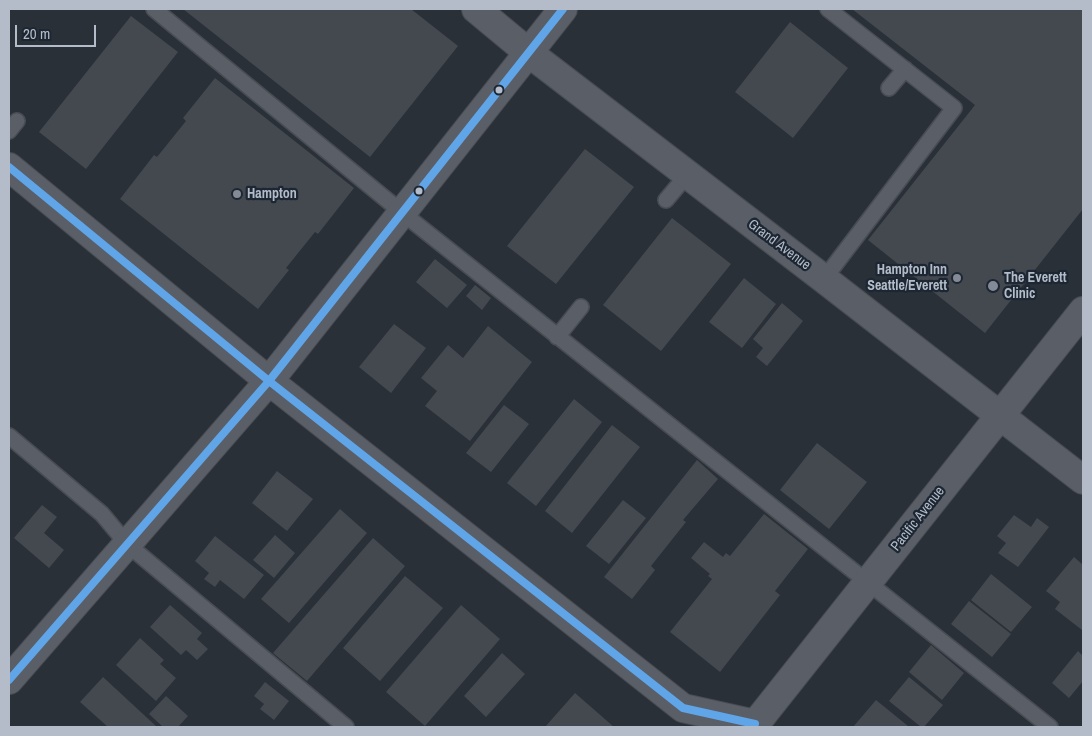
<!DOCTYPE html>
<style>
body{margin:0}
#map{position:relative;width:1092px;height:736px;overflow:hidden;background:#2a3038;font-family:"Archivo Narrow",sans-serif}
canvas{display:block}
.frame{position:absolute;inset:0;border:10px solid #b4bcc9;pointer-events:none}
.scale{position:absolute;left:15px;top:25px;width:81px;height:22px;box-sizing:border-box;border:2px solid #b4bcc9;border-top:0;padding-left:6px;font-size:15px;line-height:18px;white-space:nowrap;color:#b4bcc9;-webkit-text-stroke:4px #1d2633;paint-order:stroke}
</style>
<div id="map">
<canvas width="1092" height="736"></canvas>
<div class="frame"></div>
<div class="scale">20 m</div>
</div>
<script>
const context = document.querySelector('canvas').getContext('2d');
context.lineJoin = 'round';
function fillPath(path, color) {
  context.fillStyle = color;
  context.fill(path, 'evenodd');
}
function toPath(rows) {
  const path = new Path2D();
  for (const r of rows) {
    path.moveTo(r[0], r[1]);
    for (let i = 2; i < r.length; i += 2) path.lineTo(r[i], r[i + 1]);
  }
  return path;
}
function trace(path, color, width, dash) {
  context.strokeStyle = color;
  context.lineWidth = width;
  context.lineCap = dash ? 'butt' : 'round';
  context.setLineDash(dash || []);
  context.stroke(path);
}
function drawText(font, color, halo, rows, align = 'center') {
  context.font = font + ' "Archivo Narrow",sans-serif';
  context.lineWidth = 4.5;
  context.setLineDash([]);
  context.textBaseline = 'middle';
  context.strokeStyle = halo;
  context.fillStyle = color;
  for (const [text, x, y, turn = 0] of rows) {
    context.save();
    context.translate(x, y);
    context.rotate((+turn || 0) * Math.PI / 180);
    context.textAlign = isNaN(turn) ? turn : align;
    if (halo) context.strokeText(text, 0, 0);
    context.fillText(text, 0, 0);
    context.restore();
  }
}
fillPath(toPath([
 [183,9,411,9,458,46,370,157],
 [852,9,1083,9,1083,209,985,333,868,240,975,105],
 [131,16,178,52,86,169,39,132],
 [790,22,848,68,793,138,735,92],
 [215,78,354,188,318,234,315,232,286,268,289,270,258,309,120,199,154,155,157,157,186,121,183,118],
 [585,149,634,187,556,284,507,246],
 [672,218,731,264,661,351,603,305],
 [435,259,467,285,447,308,416,282],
 [744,278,776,304,742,348,709,322],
 [475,285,491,298,482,310,466,296],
 [782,303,803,321,767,366,756,357,763,348,753,339],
 [394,324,426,348,391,393,359,367],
 [488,326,532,362,470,441,425,406,437,391,421,378,448,345,463,358],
 [574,399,602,422,536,506,507,483],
 [504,405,529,424,491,472,466,453],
 [612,425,640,447,572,533,545,511],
 [817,443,867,482,829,529,780,490],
 [697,460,718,479,683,520,686,522,651,566,655,570,632,599,604,577],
 [277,471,313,499,287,531,252,503],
 [623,500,646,518,609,564,586,546],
 [42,505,57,517,44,533,64,550,49,568,14,538],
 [340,509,367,533,289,623,261,599],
 [764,514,808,549,775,591,780,595,720,672,670,632,712,579,708,576,710,574,691,558,704,542,723,557,726,553,730,556],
 [1014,515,1031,527,1037,518,1049,527,1018,567,998,553,1006,543,997,536],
 [275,535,295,553,274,578,253,560],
 [215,536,264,575,244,599,220,580,215,587,204,579,209,573,195,561],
 [373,538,405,566,307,681,273,653],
 [1074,557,1083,565,1083,628,1082,630,1055,609,1060,602,1046,591],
 [991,574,1032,607,1011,632,971,600],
 [405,576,443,608,380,681,343,648],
 [969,601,1011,634,992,657,951,624],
 [170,605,202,633,197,639,208,649,197,660,186,650,181,655,150,627],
 [461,605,500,639,425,726,386,692],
 [140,638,164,660,160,664,176,678,156,701,116,665],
 [931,645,964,673,942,700,909,672],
 [1078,651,1083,656,1082,664,1083,681,1069,698,1052,683],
 [502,653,525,674,486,717,464,696],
 [103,677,157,727,108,727,80,702],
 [909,677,943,705,924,727,921,727,889,701],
 [265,682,289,701,274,720,260,709,264,704,254,696],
 [575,693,614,727,545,727],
 [166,696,188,716,178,727,163,727,149,714],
 [876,700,908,726,906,727,853,727]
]), '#444950');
const service = toPath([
 [154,9,415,223,1050,727],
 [889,88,905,69],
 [9,131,17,121],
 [666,200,687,175],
 [824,279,954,108,828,9],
 [557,337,581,307],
 [9,436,102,514,127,544,346,727]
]);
const tertiary = toPath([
 [476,9,529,53,824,279,1083,480],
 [9,167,269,381,683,708,755,724],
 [9,680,269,381,563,9],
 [753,727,1083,311]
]);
trace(service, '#484c53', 18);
trace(tertiary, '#484c53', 30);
trace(service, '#5a5e66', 15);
trace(tertiary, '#5a5e66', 28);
trace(toPath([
 [9,167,269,381,683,708,755,724],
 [9,680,269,381,563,9]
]), '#60a5e8', 8);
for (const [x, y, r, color] of [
 [499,90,4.5,"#b4bcc9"],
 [419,191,4.5,"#b4bcc9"],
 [237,194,5,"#848b96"],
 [957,278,5,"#848b96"],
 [993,286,6,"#848b96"]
]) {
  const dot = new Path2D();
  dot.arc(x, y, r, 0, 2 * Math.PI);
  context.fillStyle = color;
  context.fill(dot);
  trace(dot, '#1d2633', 2);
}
drawText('bold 14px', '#b4bcc9', '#1d2633', [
 ["Hampton",247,194],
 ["Hampton Inn",947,270,"right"],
 ["Seattle/Everett",947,286,"right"],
 ["The Everett",1004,278],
 ["Clinic",1004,294]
], 'left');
drawText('14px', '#b4bcc9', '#1d2633', [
 ["Grand Avenue",779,245,37],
 ["Pacific Avenue",918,519,-52]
]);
</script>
